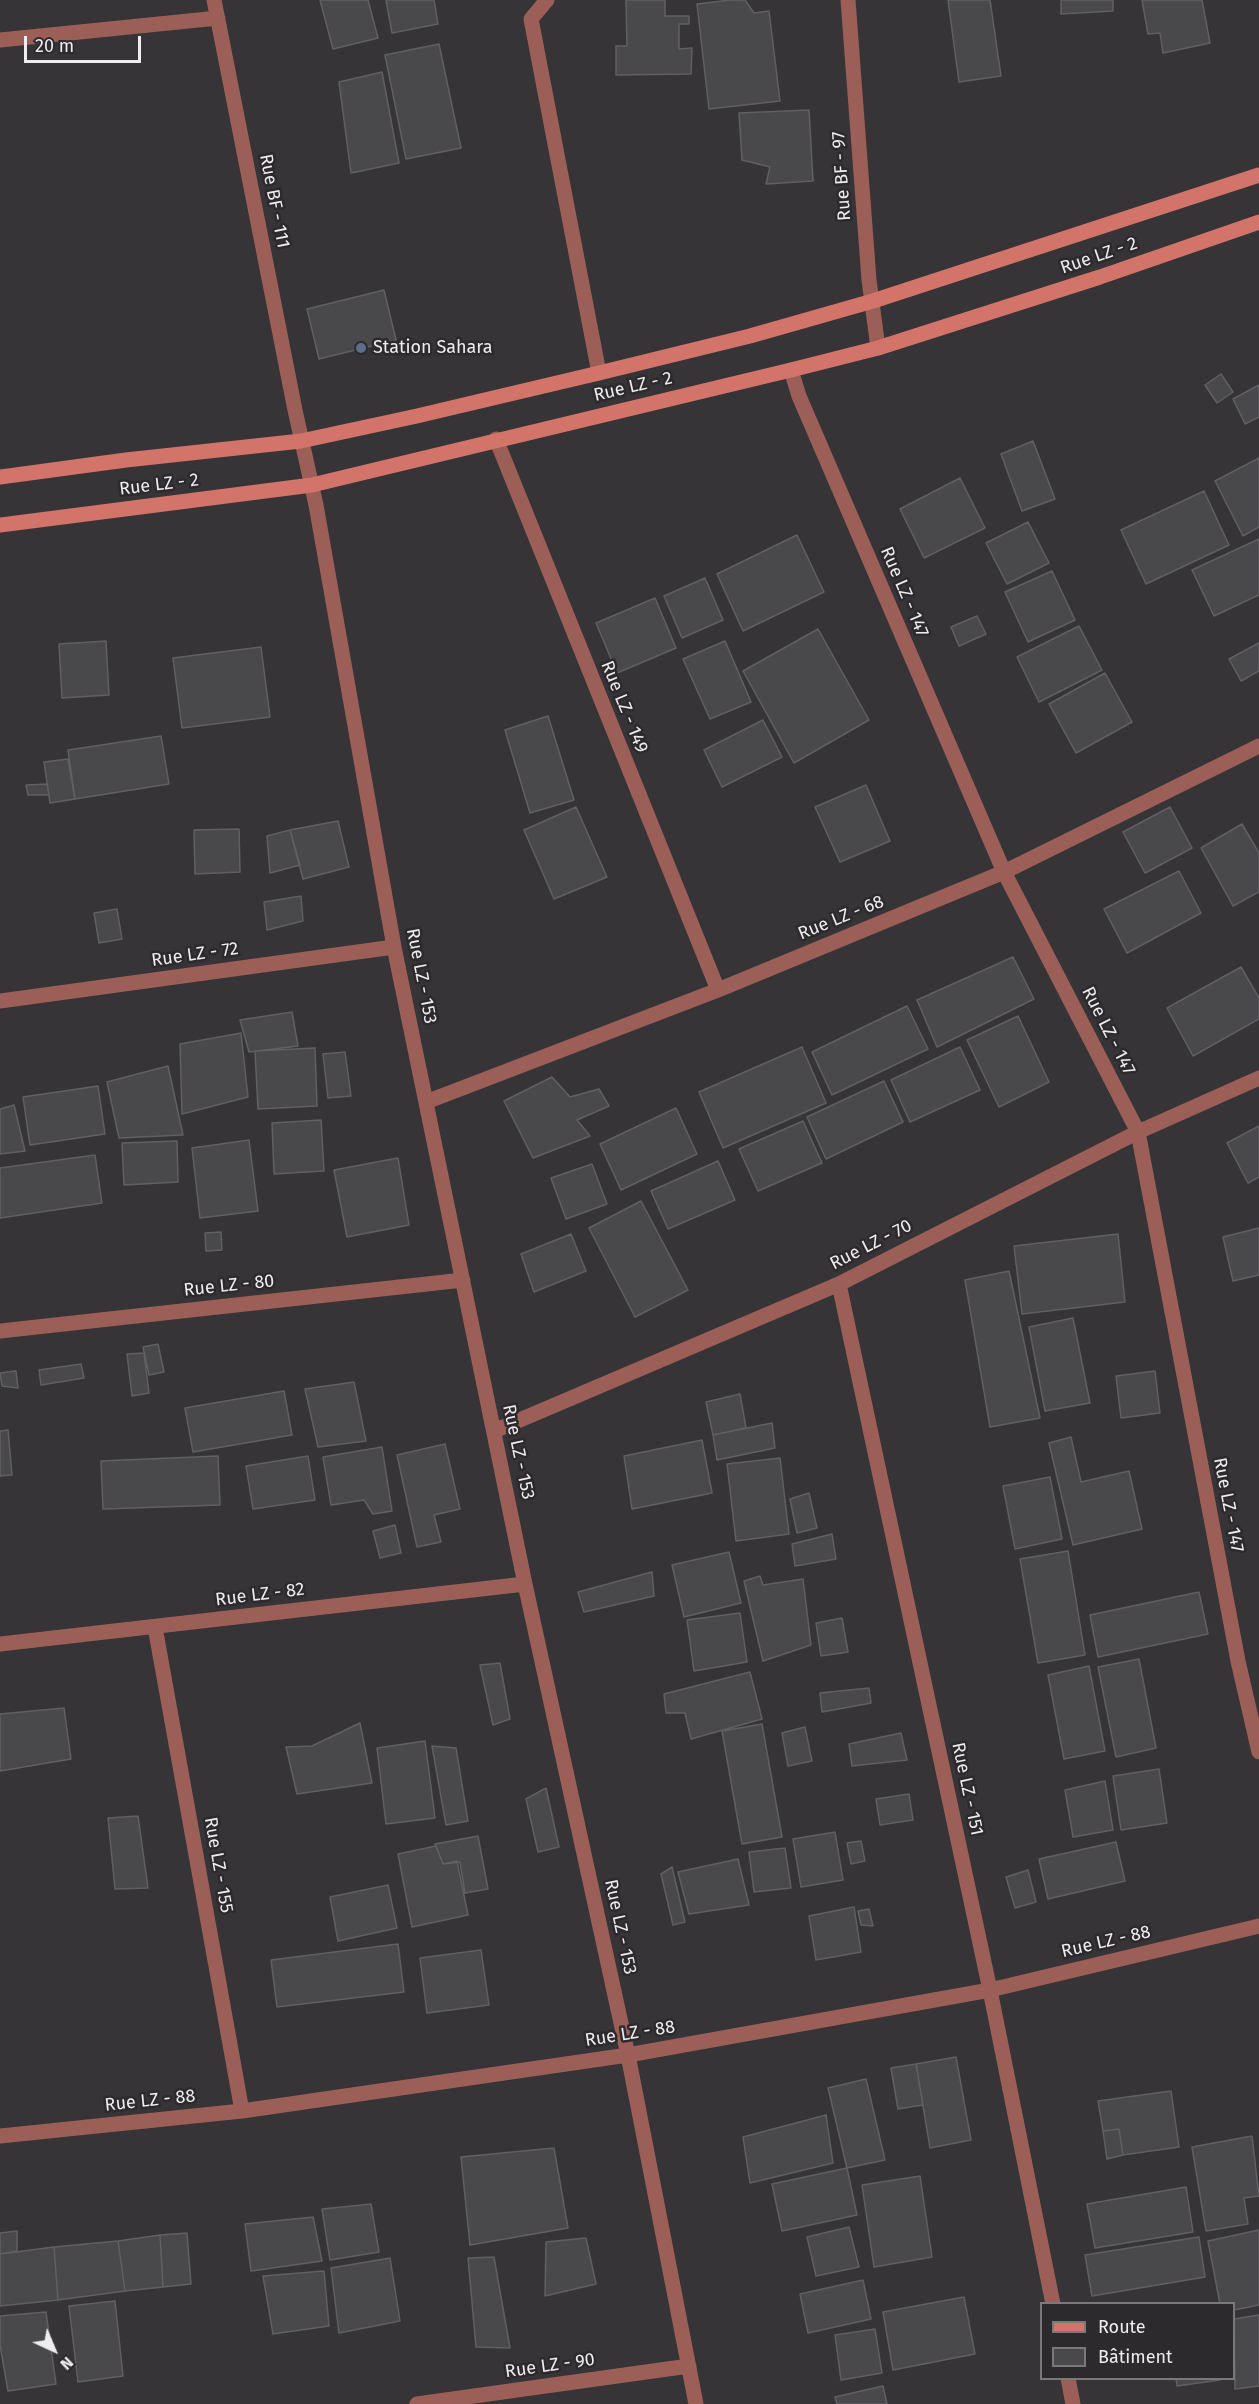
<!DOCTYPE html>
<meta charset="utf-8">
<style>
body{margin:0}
#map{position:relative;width:1259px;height:2404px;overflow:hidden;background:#363437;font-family:"Fira Sans",sans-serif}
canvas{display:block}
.legend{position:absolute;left:1040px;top:2302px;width:195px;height:78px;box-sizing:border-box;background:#2c2a2d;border:2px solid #7a787a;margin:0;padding:8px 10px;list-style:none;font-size:18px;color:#eeecee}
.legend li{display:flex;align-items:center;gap:12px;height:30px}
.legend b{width:30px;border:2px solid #7a787a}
.north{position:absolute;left:24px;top:2320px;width:60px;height:60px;-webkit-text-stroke:4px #2c2a2d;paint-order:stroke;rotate:136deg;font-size:16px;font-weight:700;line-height:24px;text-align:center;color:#eeecee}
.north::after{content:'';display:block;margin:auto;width:21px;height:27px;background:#eeecee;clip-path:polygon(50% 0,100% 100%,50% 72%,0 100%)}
.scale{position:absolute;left:24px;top:36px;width:117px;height:27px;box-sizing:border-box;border:3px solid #eeecee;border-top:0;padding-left:8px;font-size:18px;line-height:21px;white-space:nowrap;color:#eeecee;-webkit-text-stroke:4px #2c2a2d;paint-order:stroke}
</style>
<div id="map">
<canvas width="1259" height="2404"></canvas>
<ul class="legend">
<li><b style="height:8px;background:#d3746a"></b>Route</li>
<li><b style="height:16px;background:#49494c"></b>Bâtiment</li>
</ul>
<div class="north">N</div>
<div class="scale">20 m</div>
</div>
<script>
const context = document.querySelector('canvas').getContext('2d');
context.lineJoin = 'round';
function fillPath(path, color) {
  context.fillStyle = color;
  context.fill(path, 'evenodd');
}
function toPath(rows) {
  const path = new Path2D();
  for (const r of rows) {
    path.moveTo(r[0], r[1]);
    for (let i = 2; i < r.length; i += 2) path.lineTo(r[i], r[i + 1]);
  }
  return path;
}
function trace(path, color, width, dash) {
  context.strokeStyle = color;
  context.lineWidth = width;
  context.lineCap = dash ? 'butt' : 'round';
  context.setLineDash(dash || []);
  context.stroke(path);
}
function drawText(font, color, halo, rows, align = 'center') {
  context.font = font + ' "Fira Sans",sans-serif';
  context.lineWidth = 5;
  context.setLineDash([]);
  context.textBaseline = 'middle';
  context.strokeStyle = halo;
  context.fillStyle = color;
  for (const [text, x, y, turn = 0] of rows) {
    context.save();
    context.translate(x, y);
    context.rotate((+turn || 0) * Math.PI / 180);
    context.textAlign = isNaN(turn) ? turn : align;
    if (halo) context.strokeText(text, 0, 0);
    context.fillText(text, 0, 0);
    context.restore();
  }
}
const building = toPath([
 [320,0,368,0,378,38,333,49,320,0],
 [386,0,434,0,438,24,392,33,386,0],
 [626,0,665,0,665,16,689,16,689,24,679,24,679,49,692,48,691,74,616,75,616,46,627,46,626,0],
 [731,0,745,0,754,13,769,11,780,101,709,109,697,4,731,0],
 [948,0,990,0,1001,76,959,82,948,0],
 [1061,0,1113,0,1113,11,1061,14,1061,0],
 [1142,0,1202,0,1210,43,1163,53,1160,33,1148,34,1142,0],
 [439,44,461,148,406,159,385,55,439,44],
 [382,72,399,163,351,173,339,82,382,72],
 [809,110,813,181,766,184,770,167,742,160,739,113,809,110],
 [384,290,396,340,319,359,307,309,384,290],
 [1221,374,1233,392,1217,403,1205,385,1221,374],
 [1259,385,1259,417,1245,424,1233,399,1259,385],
 [1033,441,1055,499,1022,511,1001,454,1033,441],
 [1259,458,1259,527,1243,536,1215,481,1259,458],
 [960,478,985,528,924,558,900,509,960,478],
 [1204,491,1229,545,1146,584,1121,530,1204,491],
 [1028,522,1049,563,1007,584,986,543,1028,522],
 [797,535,824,592,743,631,717,574,797,535],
 [1259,539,1259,595,1214,616,1192,570,1259,539],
 [1052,571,1075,620,1028,642,1005,592,1052,571],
 [705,578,723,620,682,638,664,596,705,578],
 [655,598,676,648,617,673,596,623,655,598],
 [977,616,986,634,959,646,951,627,977,616],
 [1079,626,1102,670,1039,702,1017,657,1079,626],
 [818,629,869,720,794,763,743,671,818,629],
 [106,641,109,695,62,698,59,644,106,641],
 [725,641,751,702,710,719,683,659,725,641],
 [1259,643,1259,671,1241,681,1229,659,1259,643],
 [261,647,270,717,182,728,173,658,261,647],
 [1105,673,1132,722,1076,753,1049,704,1105,673],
 [548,716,574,800,530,813,505,730,548,716],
 [763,720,782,757,722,787,704,750,763,720],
 [161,736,169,784,75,799,68,750,161,736],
 [68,759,75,799,50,803,44,762,68,759],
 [47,784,49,795,28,795,26,785,47,784],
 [866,785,890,841,840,862,815,807,866,785],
 [576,807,607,877,554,899,524,830,576,807],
 [1170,807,1192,848,1145,873,1123,832,1170,807],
 [338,821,349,867,303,879,290,830,338,821],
 [1242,824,1259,853,1259,892,1233,906,1201,848,1242,824],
 [239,829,240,872,195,874,194,830,239,829],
 [290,830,300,865,270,873,267,836,290,830],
 [1179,871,1201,913,1127,953,1104,909,1179,871],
 [301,896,303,921,267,930,264,902,301,896],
 [117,909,122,939,99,943,94,913,117,909],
 [1013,957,1034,999,937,1047,917,1000,1013,957],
 [1241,967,1259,998,1259,1019,1193,1056,1167,1008,1241,967],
 [907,1006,928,1049,832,1095,812,1052,907,1006],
 [292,1012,298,1046,249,1052,240,1020,292,1012],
 [1018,1016,1049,1082,999,1107,967,1040,1018,1016],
 [241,1033,248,1097,182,1114,180,1044,241,1033],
 [802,1047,826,1103,723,1148,699,1092,802,1047],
 [960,1047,980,1090,910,1122,891,1080,960,1047],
 [315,1048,317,1106,258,1109,255,1051,315,1048],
 [345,1052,351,1096,328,1098,323,1054,345,1052],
 [168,1066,183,1135,119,1138,107,1082,168,1066],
 [552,1077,570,1097,599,1089,609,1106,577,1120,590,1136,533,1158,504,1101,552,1077],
 [884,1081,903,1122,826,1159,807,1117,884,1081],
 [98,1086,105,1134,30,1145,23,1097,98,1086],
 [14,1105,25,1151,0,1154,0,1109,14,1105],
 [676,1108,697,1154,621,1190,600,1144,676,1108],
 [321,1120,324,1171,274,1174,272,1123,321,1120],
 [803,1121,822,1163,758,1191,739,1149,803,1121],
 [1259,1126,1259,1177,1248,1183,1227,1143,1259,1126],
 [249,1140,258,1211,200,1218,192,1148,249,1140],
 [177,1141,178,1182,124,1185,122,1143,177,1141],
 [95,1155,102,1203,0,1218,0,1168,95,1155],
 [398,1158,409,1225,347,1237,334,1170,398,1158],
 [718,1161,735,1200,668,1229,651,1191,718,1161],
 [592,1164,607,1204,566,1219,551,1178,592,1164],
 [641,1201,688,1290,635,1317,589,1228,641,1201],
 [1259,1228,1259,1275,1233,1281,1223,1237,1259,1228],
 [221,1232,222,1250,206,1251,205,1233,221,1232],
 [571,1234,586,1271,534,1292,521,1254,571,1234],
 [1118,1234,1125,1302,1022,1314,1014,1246,1118,1234],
 [1009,1271,1040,1418,990,1427,965,1280,1009,1271],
 [1073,1318,1090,1403,1045,1411,1029,1327,1073,1318],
 [158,1344,164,1372,149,1375,143,1347,158,1344],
 [144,1353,149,1393,132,1396,127,1354,144,1353],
 [81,1364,84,1378,41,1385,39,1370,81,1364],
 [16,1371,18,1388,2,1386,0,1373,16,1371],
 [1155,1371,1160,1413,1121,1418,1116,1376,1155,1371],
 [354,1382,366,1441,318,1447,305,1389,354,1382],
 [284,1391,292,1435,193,1452,185,1408,284,1391],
 [740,1394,746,1428,713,1435,706,1402,740,1394],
 [772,1423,775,1448,717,1460,713,1435,772,1423],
 [8,1430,12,1475,0,1476,0,1431,8,1430],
 [1071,1437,1081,1482,1129,1471,1142,1529,1073,1545,1049,1443,1071,1437],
 [702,1440,712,1493,632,1509,624,1456,702,1440],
 [445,1444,460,1509,434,1515,441,1542,417,1547,397,1455,445,1444],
 [382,1447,392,1511,373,1514,364,1500,331,1505,323,1457,382,1447],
 [218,1456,220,1505,103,1509,101,1461,218,1456],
 [308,1456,315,1500,253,1509,246,1466,308,1456],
 [780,1458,789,1534,736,1541,727,1464,780,1458],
 [1050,1477,1062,1539,1015,1549,1003,1486,1050,1477],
 [809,1493,817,1528,797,1533,790,1499,809,1493],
 [395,1525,401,1553,380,1558,373,1531,395,1525],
 [832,1534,836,1559,795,1566,792,1544,832,1534],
 [1068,1551,1085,1655,1038,1663,1020,1559,1068,1551],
 [729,1552,741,1603,684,1617,672,1565,729,1552],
 [652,1572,654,1596,584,1612,578,1592,652,1572],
 [760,1576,763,1585,803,1579,811,1645,763,1661,744,1581,760,1576],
 [1199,1592,1208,1634,1098,1657,1090,1615,1199,1592],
 [740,1613,747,1662,694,1671,687,1620,740,1613],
 [842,1618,848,1652,821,1656,816,1623,842,1618],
 [1139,1659,1156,1748,1116,1757,1098,1667,1139,1659],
 [500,1663,510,1719,493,1725,480,1665,500,1663],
 [1089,1666,1105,1751,1064,1759,1048,1675,1089,1666],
 [750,1672,762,1719,691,1739,685,1713,666,1713,664,1694,750,1672],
 [869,1688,871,1703,822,1712,820,1693,869,1688],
 [64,1708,71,1759,0,1771,0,1714,64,1708],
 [360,1723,372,1783,297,1794,286,1747,312,1746,360,1723],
 [762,1724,782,1837,742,1844,722,1731,762,1724],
 [805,1727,812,1761,788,1766,782,1733,805,1727],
 [901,1733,907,1760,852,1766,849,1744,901,1733],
 [425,1741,435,1818,386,1824,377,1748,425,1741],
 [432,1746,456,1748,468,1821,446,1825,432,1746],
 [1159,1769,1167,1823,1121,1830,1113,1776,1159,1769],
 [1105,1781,1113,1830,1073,1837,1065,1790,1105,1781],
 [546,1788,559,1847,538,1852,526,1799,546,1788],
 [909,1794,913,1820,880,1825,876,1799,909,1794],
 [138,1816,148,1888,115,1889,108,1818,138,1816],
 [835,1832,843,1880,801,1887,793,1839,835,1832],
 [478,1836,488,1889,465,1893,460,1862,443,1864,435,1844,478,1836],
 [861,1841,865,1861,851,1864,847,1843,861,1841],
 [1116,1842,1125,1881,1048,1899,1039,1859,1116,1842],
 [436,1846,443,1864,457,1861,468,1915,412,1927,398,1854,436,1846],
 [785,1848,791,1888,754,1892,749,1852,785,1848],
 [738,1859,749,1905,689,1914,678,1872,738,1859],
 [672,1867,685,1922,673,1925,661,1874,672,1867],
 [1028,1870,1036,1902,1015,1908,1006,1877,1028,1870],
 [388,1885,397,1928,338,1941,330,1897,388,1885],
 [854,1907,861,1952,816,1960,809,1916,854,1907],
 [869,1909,873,1926,861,1925,858,1911,869,1909],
 [398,1944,404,1992,277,2007,271,1960,398,1944],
 [481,1950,489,2005,427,2013,420,1958,481,1950],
 [956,2057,971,2140,930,2148,916,2064,956,2057],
 [916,2064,923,2105,898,2109,891,2068,916,2064],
 [866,2079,885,2160,847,2168,828,2088,866,2079],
 [1171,2091,1179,2147,1123,2155,1119,2129,1103,2131,1098,2101,1171,2091],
 [826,2115,833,2163,750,2183,743,2137,826,2115],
 [1119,2129,1123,2155,1107,2159,1103,2131,1119,2129],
 [1252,2136,1259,2196,1244,2198,1248,2224,1206,2231,1192,2147,1252,2136],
 [554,2148,568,2228,470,2245,461,2157,554,2148],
 [847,2168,857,2215,782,2231,772,2184,847,2168],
 [920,2176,932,2257,874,2267,862,2185,920,2176],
 [1186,2187,1193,2232,1095,2248,1087,2204,1186,2187],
 [371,2204,379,2252,330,2260,322,2209,371,2204],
 [313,2217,322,2261,251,2271,245,2224,313,2217],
 [849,2227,859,2267,816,2276,807,2237,849,2227],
 [1259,2230,1259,2305,1234,2310,1234,2304,1220,2304,1208,2241,1259,2230],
 [17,2231,17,2251,0,2254,0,2233,17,2231],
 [187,2233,191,2284,163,2287,160,2235,187,2233],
 [160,2235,163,2287,125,2291,118,2241,160,2235],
 [1199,2237,1205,2277,1092,2296,1085,2255,1199,2237],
 [586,2238,596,2284,545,2296,546,2242,586,2238],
 [118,2241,125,2291,58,2300,54,2247,118,2241],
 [54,2247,58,2300,0,2306,0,2254,54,2247],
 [494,2257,510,2348,476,2347,468,2258,494,2257],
 [390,2258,400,2321,339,2333,331,2268,390,2258],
 [324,2271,329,2326,273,2334,263,2276,324,2271],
 [863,2280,871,2319,808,2333,800,2294,863,2280],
 [964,2297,975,2354,893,2370,883,2312,964,2297],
 [115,2301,123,2376,78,2382,69,2306,115,2301],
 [46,2312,56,2384,8,2391,0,2345,0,2316,46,2312],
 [1259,2315,1259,2386,1235,2389,1234,2319,1259,2315],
 [875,2329,882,2373,841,2380,835,2335,875,2329],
 [1176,2378,1220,2378,1220,2380,1177,2386,1176,2378],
 [883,2386,887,2404,837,2404,835,2397,883,2386]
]);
fillPath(building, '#49494c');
trace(building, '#606064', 1.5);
trace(toPath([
 [214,0,295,410,316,505,394,947,525,1584,628,2055,696,2404],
 [547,0,531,19,599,373],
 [848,0,869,280,878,348],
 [0,40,218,18],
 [791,370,799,396,1004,872,1138,1132,1238,1661,1259,1752],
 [496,439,718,990],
 [0,1001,394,947],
 [426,1102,718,990,1004,872,1259,746],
 [839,1284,990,1990,1053,2304],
 [0,1331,463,1280],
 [494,1431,839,1284,1138,1132,1259,1078],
 [155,1627,242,2111],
 [0,1644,525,1584],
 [0,2136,242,2111,628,2055,990,1990,1259,1926],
 [1068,2378,1073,2404],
 [417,2404,689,2366]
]), '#9b5f58', 15);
trace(toPath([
 [0,477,126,460,301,441,417,416,599,373,750,336,873,301,1259,175],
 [0,525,312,485,791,370,878,348,1100,277,1259,222]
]), '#d3746a', 15);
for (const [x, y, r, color] of [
 [361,348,6,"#5c6f8a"]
]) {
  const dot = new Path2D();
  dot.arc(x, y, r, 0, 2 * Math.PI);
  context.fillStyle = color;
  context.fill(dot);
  trace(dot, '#2c2a2d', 2);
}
drawText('18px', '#eeecee', '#2c2a2d', [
 ["Rue BF - 97",842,176,-94],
 ["Rue BF - 111",274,201,79],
 ["Rue LZ - 2",1099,256,-19],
 ["Rue LZ - 2",633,387,-13],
 ["Rue LZ - 2",159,485,-7],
 ["Rue LZ - 147",904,592,67],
 ["Rue LZ - 149",624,707,68],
 ["Rue LZ - 68",841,918,-22],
 ["Rue LZ - 72",195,955,-8],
 ["Rue LZ - 153",421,976,79],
 ["Rue LZ - 147",1108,1031,63],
 ["Rue LZ - 70",871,1245,-27],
 ["Rue LZ - 80",229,1286,-6],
 ["Rue LZ - 153",518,1452,78],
 ["Rue LZ - 147",1228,1505,79],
 ["Rue LZ - 82",260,1595,-7],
 ["Rue LZ - 151",967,1789,78],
 ["Rue LZ - 155",218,1865,80],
 ["Rue LZ - 153",620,1927,78],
 ["Rue LZ - 88",1106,1942,-13],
 ["Rue LZ - 88",630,2034,-9],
 ["Rue LZ - 88",150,2101,-6],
 ["Rue LZ - 90",550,2366,-8]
]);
drawText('18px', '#eeecee', '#2c2a2d', [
 ["Station Sahara",373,348]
], 'left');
</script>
